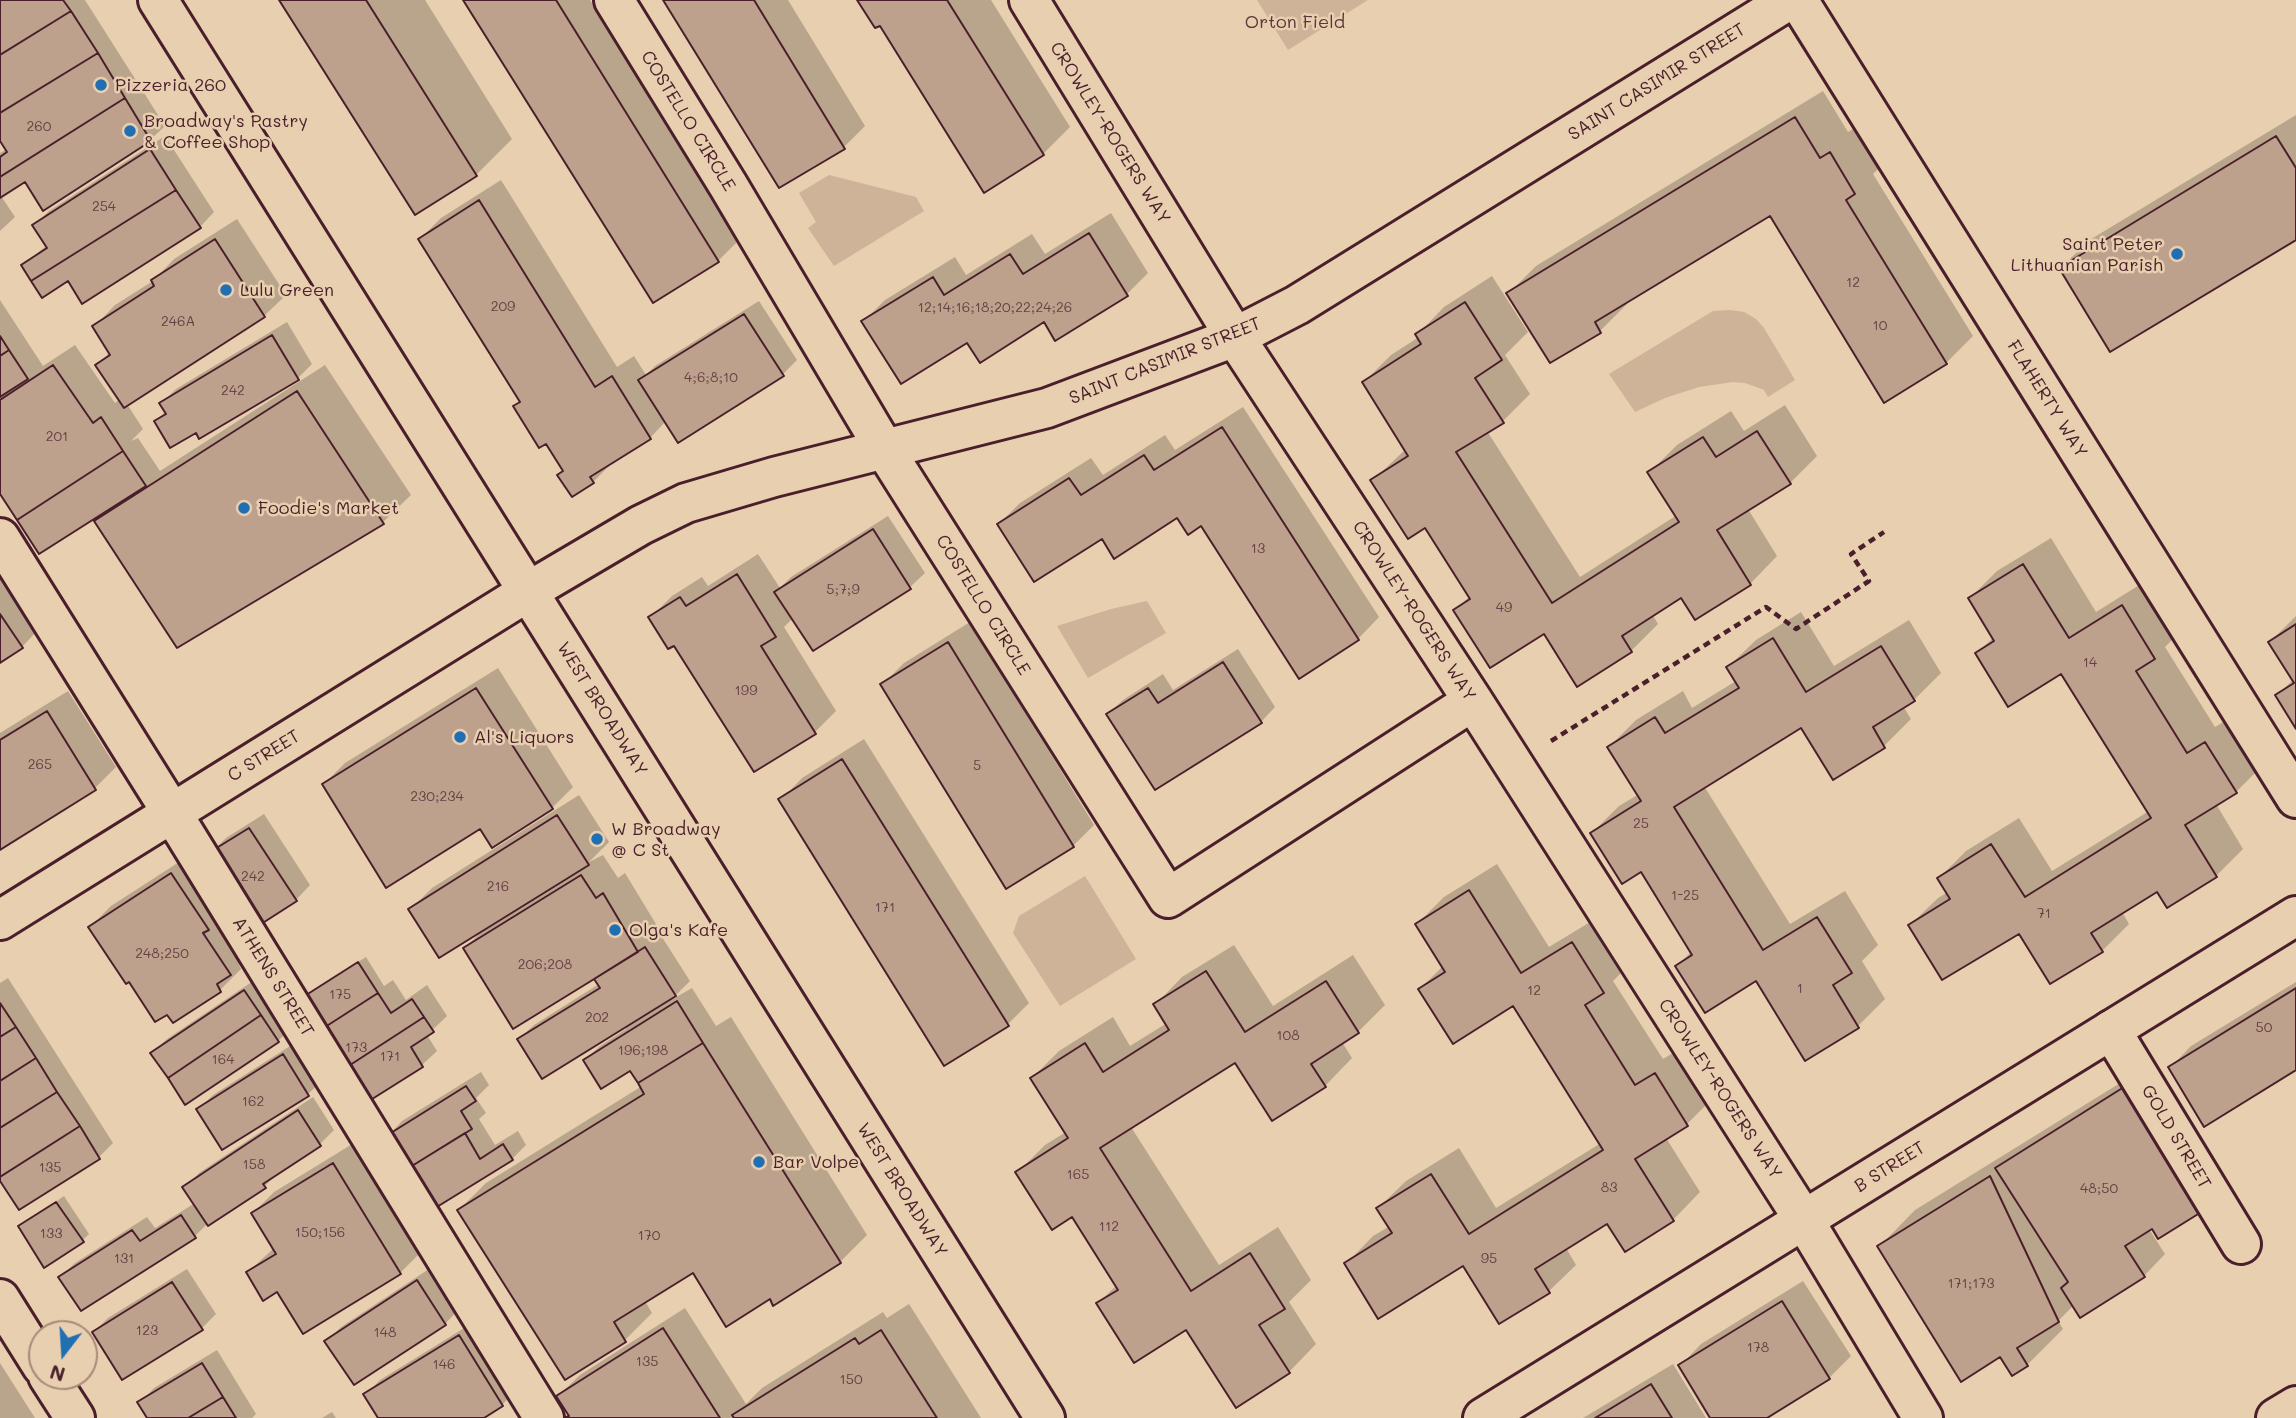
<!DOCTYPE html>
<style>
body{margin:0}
#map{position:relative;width:2296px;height:1418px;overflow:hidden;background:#e7cfaf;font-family:Mali,sans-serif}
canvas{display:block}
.north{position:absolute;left:28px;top:1320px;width:70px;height:70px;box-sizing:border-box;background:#e7cfaf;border:2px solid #a8897a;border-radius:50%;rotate:197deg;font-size:19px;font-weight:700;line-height:28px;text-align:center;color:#4a1f2b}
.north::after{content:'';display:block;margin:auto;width:24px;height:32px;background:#1f6fb2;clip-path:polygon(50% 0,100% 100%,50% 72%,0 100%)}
</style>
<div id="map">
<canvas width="2296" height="1418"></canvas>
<div class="north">N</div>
</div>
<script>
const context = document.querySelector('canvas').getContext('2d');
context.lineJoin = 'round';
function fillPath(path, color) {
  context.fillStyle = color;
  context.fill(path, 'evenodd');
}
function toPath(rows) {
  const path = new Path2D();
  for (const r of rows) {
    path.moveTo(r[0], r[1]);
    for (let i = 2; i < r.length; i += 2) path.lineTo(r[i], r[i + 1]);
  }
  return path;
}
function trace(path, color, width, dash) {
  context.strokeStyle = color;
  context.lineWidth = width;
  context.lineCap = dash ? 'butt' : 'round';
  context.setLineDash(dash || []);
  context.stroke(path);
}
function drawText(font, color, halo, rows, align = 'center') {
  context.font = font + ' Mali,sans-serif';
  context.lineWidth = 5;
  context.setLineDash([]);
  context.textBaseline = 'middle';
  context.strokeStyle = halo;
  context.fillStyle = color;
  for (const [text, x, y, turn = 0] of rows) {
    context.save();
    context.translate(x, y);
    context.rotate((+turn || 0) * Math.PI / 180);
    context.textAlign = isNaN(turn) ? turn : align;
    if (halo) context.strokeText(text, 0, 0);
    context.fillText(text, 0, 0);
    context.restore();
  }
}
fillPath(toPath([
 [1257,0,1368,0,1288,50],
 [829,175,916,197,924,211,834,266,808,228,816,222,799,193],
 [1730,310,1744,312,1756,319,1764,328,1795,380,1768,397,1764,390,1745,383,1733,382,1699,387,1665,398,1635,412,1609,374,1713,311],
 [1147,601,1166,633,1088,678,1057,626,1111,609],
 [1085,876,1136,959,1060,1006,1013,933,1019,916]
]), '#ceb399');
fillPath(toPath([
 [0,0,85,0,165,126,150,140,25,180,1,196,15,217,0,231,0,153,7,149,0,137],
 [281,0,425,0,512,139,476,175],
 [465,0,590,0,740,239,718,261,653,301],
 [665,0,788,0,865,126,844,147,780,186],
 [859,0,991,0,1070,127,1043,154,880,23],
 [1823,91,1848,132,1858,126,1882,165,1873,174,1973,336,1946,363,1770,214,1626,302,1627,304,1600,331,1551,361,1509,293,1536,266],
 [2296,115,2296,238,2061,268,2088,241],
 [165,136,214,212,200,227,68,279,23,265,47,245,34,225,49,211],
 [501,180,617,367,634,356,646,375,655,366,759,301,797,360,782,375,666,421,650,438,615,460,593,482,565,469,546,441,515,406,521,400,420,239,441,218],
 [1111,213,1148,273,1127,294,1045,320,967,340,864,321,885,300,955,257,966,275,1032,234,1045,254],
 [237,219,286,295,264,316,127,404,143,429,131,441,138,438,160,471,325,365,411,495,383,522,178,646,96,522,108,509,0,491,0,300,43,366,75,345,115,403,120,399,97,365,110,352,94,327,115,305,153,281,174,259],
 [1492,276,1528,332,1505,355,1530,394,1502,422,1487,431,1580,577,1677,515,1650,472,1677,445,1731,411,1744,431,1785,405,1817,456,1790,483,1748,509,1777,556,1750,584,1696,618,1681,596,1652,614,1658,624,1631,651,1455,610,1470,596,1425,526,1373,480,1406,449,1364,382,1391,355,1419,337,1417,335,1444,307],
 [287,322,312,364,298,378,196,430,156,421,166,411,162,403,176,389],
 [1243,407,1379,617,1358,639,1201,524,1178,516,1102,537,999,524,1020,503,1091,458,1103,475,1165,435,1175,450],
 [888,516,925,573,910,587,813,648,793,618,784,627,836,711,815,732,675,643,651,617,672,596,702,577,708,586,758,554,780,588,791,577],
 [2051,538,2096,612,2149,579,2181,631,2165,647,2215,727,2233,716,2263,765,2236,792,2216,804,2243,849,2216,876,2158,889,2122,912,2129,924,2102,951,2019,931,1910,925,1938,898,1948,892,1939,878,1966,851,2019,818,2052,871,2149,811,2062,672,1977,653,1994,637,1970,598,1997,571],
 [0,577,36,632,22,647,0,661],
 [1801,612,1834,666,1909,620,1941,673,1914,700,1903,706,1911,719,1884,746,1802,726,1704,786,1790,924,1845,891,1878,945,1862,961,1885,999,1858,1026,1756,979,1677,966,1692,951,1642,870,1592,833,1619,806,1639,794,1609,747,1636,720,1683,691,1692,708,1736,681,1728,667,1756,640],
 [2296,616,2296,726,2277,695,2294,679,2270,642],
 [970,622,1094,825,1073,846,883,684,904,663],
 [1238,649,1275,707,1261,722,1108,714,1123,700,1163,674,1173,690],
 [498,668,573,787,552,808,481,827,324,784,345,763],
 [68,691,116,767,95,788,0,848,0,733],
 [864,739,1029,1003,1008,1024,781,800,802,778],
 [579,795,609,842,589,862,603,855,618,878,625,873,659,929,647,940,660,934,690,981,671,1000,692,988,716,1026,731,1017,867,1235,840,1262,770,1297,693,1271,645,1301,652,1313,625,1340,459,1210,486,1183,642,1086,631,1069,585,1060,600,1046,626,1029,624,1026,519,1039,534,1025,599,984,595,976,465,948,482,931,411,909,432,888],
 [264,814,310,885,296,900,212,852,226,838],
 [193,853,251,953,239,965,241,969,220,990,90,927,111,906],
 [1497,864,1549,947,1600,916,1630,964,1613,981,1663,1059,1683,1047,1714,1097,1687,1124,1666,1138,1700,1192,1673,1220,1625,1250,1607,1222,1566,1248,1576,1265,1548,1292,1464,1263,1346,1264,1373,1236,1390,1226,1378,1208,1406,1181,1459,1148,1496,1208,1601,1143,1513,1004,1420,989,1443,966,1417,924,1444,897],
 [1234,945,1273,1006,1353,955,1385,1005,1358,1032,1342,1042,1352,1058,1325,1086,1235,1061,1131,1127,1219,1265,1278,1227,1311,1280,1289,1302,1316,1344,1289,1372,1187,1327,1098,1303,1117,1285,1072,1214,1018,1172,1045,1145,1066,1132,1032,1078,1059,1051,1113,1017,1130,1046,1167,1023,1155,1005,1182,977],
 [366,957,384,986,393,980,406,1000,427,985,447,1016,427,1035,437,1051,422,1065,370,1099,305,998,312,991],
 [259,977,292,1027,278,1041,152,1053,167,1039],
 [8,978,113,1143,99,1157,0,1177,0,983],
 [2296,982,2296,1068,2170,1068,2191,1046],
 [298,1041,323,1080,308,1094,223,1148,199,1109,213,1095],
 [2146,1067,2152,1227,2149,1229,2165,1254,2144,1276,2080,1316,2074,1305,2058,1321,2063,1329,2027,1365,2000,1354,1879,1247,1915,1210],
 [481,1072,489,1085,476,1098,486,1113,479,1119,495,1145,518,1131,526,1145,512,1159,433,1208,388,1136,402,1121],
 [313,1097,334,1130,320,1144,279,1171,265,1186,208,1223,195,1236,60,1277,75,1263,147,1217,155,1228,195,1203,185,1187,199,1173],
 [354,1143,422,1251,400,1273,303,1332,278,1290,248,1272,274,1248,253,1213,274,1192],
 [64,1196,89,1234,82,1241,20,1227],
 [432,1267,459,1309,445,1324,327,1341,341,1327],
 [187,1269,216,1314,201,1329,94,1332,108,1318],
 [1803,1281,1851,1356,1829,1378,1764,1418,1713,1418,1680,1366,1701,1344],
 [909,1304,981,1418,567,1418,570,1415,558,1396,580,1375,685,1308,746,1404,762,1388,883,1312,887,1318],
 [474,1322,516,1390,502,1405,481,1418,380,1418,366,1394,380,1380],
 [217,1350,256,1414,252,1418,149,1418,140,1403,154,1388],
 [0,1363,35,1418,0,1418],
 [1673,1364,1706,1418,1583,1418],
 [332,1412,336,1418,322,1418]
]), '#0003');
const building = toPath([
 [0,0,63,0,71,11,0,55,0,0],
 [279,0,366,0,477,176,415,215,279,0],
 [463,0,556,0,719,262,653,303,463,0],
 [663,0,754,0,845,149,779,188,663,0],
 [857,0,947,0,1044,155,984,193,880,26,875,28,857,0],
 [71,11,98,53,0,113,0,55,71,11],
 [98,53,125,98,0,177,0,157,7,152,0,141,0,113,98,53],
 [125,98,151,141,43,211,25,182,0,198,0,177,125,98],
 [1795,117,1820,158,1830,152,1855,194,1846,200,1947,364,1884,403,1770,216,1595,322,1601,333,1550,363,1506,293,1795,117],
 [2276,136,2296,168,2296,240,2110,352,2059,268,2276,136],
 [150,149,176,190,31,281,21,265,47,248,32,225,150,149],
 [176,190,201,228,82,304,68,281,42,298,31,281,176,190],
 [479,200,595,387,612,376,651,439,590,477,594,483,572,497,557,475,563,471,546,444,539,448,513,406,520,402,418,239,479,200],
 [1089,233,1128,296,1055,341,1044,322,980,363,967,343,901,384,861,321,933,277,944,295,1010,254,1023,274,1089,233],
 [215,239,265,317,124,408,95,365,110,355,92,326,154,286,151,280,215,239],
 [1465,302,1502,360,1475,378,1504,423,1456,452,1552,603,1679,522,1647,472,1703,437,1716,457,1757,431,1791,484,1717,530,1751,585,1695,620,1681,598,1622,636,1632,652,1577,687,1544,634,1490,668,1453,610,1470,599,1425,528,1408,539,1370,480,1408,456,1362,382,1421,344,1415,334,1465,302],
 [744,314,784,376,678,443,638,380,744,314],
 [272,335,299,380,199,439,196,433,170,448,154,421,166,414,159,403,272,335],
 [0,336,9,350,0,356,0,336],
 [9,350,28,379,0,397,0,356,9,350],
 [53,365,93,423,101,417,123,451,17,520,0,494,0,400,53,365],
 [297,391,384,524,177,648,94,521,297,391],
 [1222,427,1359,640,1299,679,1201,526,1188,535,1177,518,1114,559,1102,539,1034,582,997,524,1069,478,1081,495,1144,455,1154,470,1222,427],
 [123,451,146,486,39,554,17,520,123,451],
 [873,529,911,589,813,651,774,592,873,529],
 [2023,564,2069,638,2122,605,2155,659,2136,671,2187,753,2205,742,2237,793,2185,825,2217,877,2167,908,2157,892,2091,933,2103,952,2050,984,2019,934,1942,980,1908,925,1950,899,1937,878,1991,844,2025,897,2151,818,2061,674,2008,707,1975,653,1994,641,1968,598,2023,564],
 [737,574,776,637,761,646,816,734,754,772,674,646,668,649,648,617,680,597,686,606,737,574],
 [0,614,23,648,0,663,0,614],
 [2296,624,2296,729,2275,695,2294,683,2268,642,2296,624],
 [1773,638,1806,692,1881,646,1915,701,1873,727,1885,748,1833,780,1801,728,1674,807,1763,950,1817,917,1852,973,1833,985,1859,1028,1805,1061,1756,981,1705,1013,1675,966,1692,955,1641,872,1622,884,1590,833,1641,801,1607,747,1655,717,1665,733,1739,688,1726,667,1773,638],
 [948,642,1074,847,1006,889,880,684,948,642],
 [1223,662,1262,723,1155,790,1106,714,1148,688,1158,703,1223,662],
 [476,688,553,809,492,848,480,829,386,888,322,784,476,688],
 [47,711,96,790,0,850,0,740,47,711],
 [842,759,1009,1026,944,1066,778,799,842,759],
 [557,815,589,865,439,958,408,909,557,815],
 [249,828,297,901,258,926,210,852,249,828],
 [171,873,209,930,203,933,231,975,217,984,221,992,173,1023,167,1015,155,1022,129,982,126,984,88,927,171,873],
 [581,875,596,898,603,893,638,952,513,1029,463,948,581,875],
 [1469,890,1521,973,1572,942,1604,993,1585,1005,1635,1085,1655,1073,1688,1126,1635,1159,1674,1221,1625,1252,1607,1224,1535,1269,1550,1293,1499,1324,1463,1266,1378,1319,1344,1263,1392,1233,1376,1208,1431,1174,1469,1234,1603,1150,1513,1006,1453,1044,1418,989,1445,972,1415,924,1469,890],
 [645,947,676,996,542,1079,517,1039,600,988,594,979,645,947],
 [358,962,378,993,322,1029,303,997,358,962],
 [1206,971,1245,1032,1326,981,1359,1033,1311,1064,1326,1087,1272,1121,1235,1063,1100,1148,1191,1291,1250,1253,1285,1309,1259,1325,1290,1373,1236,1408,1186,1330,1134,1363,1096,1303,1118,1290,1072,1217,1052,1230,1015,1172,1068,1138,1030,1078,1085,1043,1103,1072,1169,1030,1153,1004,1206,971],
 [2296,988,2296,1070,2204,1127,2168,1067,2296,988],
 [244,990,261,1015,168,1078,150,1053,244,990],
 [378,993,391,1013,412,999,424,1017,347,1067,322,1029,378,993],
 [677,1001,703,1043,638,1083,630,1071,601,1089,583,1060,677,1001],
 [0,1003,16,1027,0,1037,0,1003],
 [261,1015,279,1042,185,1105,168,1078,261,1015],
 [424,1017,434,1032,411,1047,423,1067,369,1101,347,1067,424,1017],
 [16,1027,36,1058,0,1081,0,1037,16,1027],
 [703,1043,841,1263,773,1306,770,1299,726,1327,693,1273,614,1322,626,1342,565,1380,457,1210,644,1094,638,1083,703,1043],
 [283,1054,309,1096,222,1150,196,1109,283,1054],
 [36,1058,57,1092,0,1128,0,1081,36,1058],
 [466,1086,476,1101,461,1111,472,1129,407,1169,386,1136,466,1086],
 [2124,1087,2203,1211,2158,1239,2152,1229,2125,1246,2145,1277,2080,1318,2061,1288,2068,1282,1995,1168,2124,1087],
 [57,1092,80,1126,0,1177,0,1128,57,1092],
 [298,1110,321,1146,263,1184,266,1188,208,1226,182,1187,298,1110],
 [80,1126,100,1159,19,1210,0,1181,0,1177,80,1126],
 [465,1133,480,1159,503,1144,513,1160,432,1210,407,1169,465,1133],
 [333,1163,401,1274,303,1334,277,1292,263,1301,246,1272,276,1254,251,1213,333,1163],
 [1990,1176,2059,1322,2017,1348,2028,1366,2012,1376,2000,1357,1961,1382,1877,1246,1990,1176],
 [56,1202,84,1242,44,1268,18,1226,56,1202],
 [181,1215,196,1238,81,1311,58,1277,132,1230,140,1241,181,1215],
 [417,1280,446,1325,354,1385,324,1341,417,1280],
 [172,1282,203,1330,122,1380,92,1332,172,1282],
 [1782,1301,1830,1379,1767,1418,1710,1418,1678,1365,1782,1301],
 [663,1328,720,1418,564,1418,569,1416,556,1396,663,1328],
 [881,1330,937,1418,734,1418,732,1415,855,1338,859,1344,881,1330],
 [459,1335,503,1406,484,1418,378,1418,363,1394,459,1335],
 [202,1363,223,1397,188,1418,147,1418,137,1402,202,1363],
 [1651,1384,1672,1418,1595,1418,1651,1384],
 [223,1397,236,1418,188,1418,223,1397]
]);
fillPath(building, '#bea18d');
trace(building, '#4a1f2b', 2);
const minor = toPath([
 [614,0,728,185,885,450,1168,898,1473,701],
 [1029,0,1235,337,1473,701,1804,1220],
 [1798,0,2296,798],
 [0,538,172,813,544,1418],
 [0,920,529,591,641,525,686,503,774,477,1047,408,1235,337,1297,305,1789,0],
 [2111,1030,2241,1244],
 [0,1299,42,1366],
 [48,1376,75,1418]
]);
const major = toPath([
 [158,0,1045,1418],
 [1804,1220,1923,1418],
 [1483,1418,2296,916],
 [2276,1418,2296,1406]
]);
trace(minor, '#4a1f2b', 44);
trace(major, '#4a1f2b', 44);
trace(toPath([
 [1551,741,1766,607,1796,629,1869,581,1851,554,1884,532]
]), '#4a1f2b', 4.5, [7, 5]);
trace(minor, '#e7cfaf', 38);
trace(major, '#e7cfaf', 38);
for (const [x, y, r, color] of [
 [101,85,7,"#1f6fb2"],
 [130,131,7,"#1f6fb2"],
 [2177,254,7,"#1f6fb2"],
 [226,290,7,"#1f6fb2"],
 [244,508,7,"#1f6fb2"],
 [460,737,7,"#1f6fb2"],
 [597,839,7,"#1f6fb2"],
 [615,930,7,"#1f6fb2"],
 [759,1162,7,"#1f6fb2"]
]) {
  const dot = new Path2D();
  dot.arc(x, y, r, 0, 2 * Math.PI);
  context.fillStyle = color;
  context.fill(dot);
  trace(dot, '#e7cfaf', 2.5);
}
drawText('14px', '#674044', null, [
 ["260",39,127],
 ["254",104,207],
 ["12",1853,283],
 ["209",503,307],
 ["12;14;16;18;20;22;24;26",995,308],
 ["246A",178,322],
 ["10",1880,326],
 ["4;6;8;10",711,378],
 ["242",233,391],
 ["201",57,437],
 ["13",1258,549],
 ["5;7;9",843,590],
 ["49",1504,608],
 ["14",2090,663],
 ["199",746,691],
 ["265",40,765],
 ["5",977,766],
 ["230;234",437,797],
 ["25",1641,824],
 ["242",253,877],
 ["216",498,887],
 ["1-25",1685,896],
 ["171",885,908],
 ["71",2044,914],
 ["248;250",162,954],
 ["206;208",545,965],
 ["1",1800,989],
 ["12",1534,991],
 ["175",340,995],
 ["202",597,1018],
 ["50",2264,1028],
 ["108",1288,1036],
 ["173",356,1048],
 ["196;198",643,1051],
 ["171",390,1057],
 ["164",223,1060],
 ["162",253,1102],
 ["158",254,1165],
 ["135",50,1168],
 ["165",1078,1175],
 ["83",1609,1188],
 ["48;50",2099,1189],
 ["112",1109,1227],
 ["150;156",320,1233],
 ["133",51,1234],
 ["170",649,1236],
 ["131",124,1259],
 ["95",1489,1259],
 ["171;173",1971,1284],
 ["123",147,1331],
 ["148",385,1333],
 ["178",1758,1348],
 ["135",647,1362],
 ["146",444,1365],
 ["150",851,1380]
]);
drawText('18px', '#5e353c', '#e7cfaf', [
 ["Orton Field",1295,22]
]);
drawText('18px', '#4a1f2b', '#e7cfaf', [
 ["SAINT CASIMIR STREET",1657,82,-32],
 ["COSTELLO CIRCLE",688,121,58],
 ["CROWLEY-ROGERS WAY",1110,133,58],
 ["SAINT CASIMIR STREET",1165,361,-22],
 ["FLAHERTY WAY",2047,399,58],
 ["COSTELLO CIRCLE",983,605,58],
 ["CROWLEY-ROGERS WAY",1414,611,57],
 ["WEST BROADWAY",602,709,58],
 ["C STREET",264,756,-32],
 ["ATHENS STREET",273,977,58],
 ["CROWLEY-ROGERS WAY",1720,1089,57],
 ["GOLD STREET",2176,1137,59],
 ["B STREET",1890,1167,-32],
 ["WEST BROADWAY",902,1190,58]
]);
drawText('18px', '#4a1f2b', '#e7cfaf', [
 ["Pizzeria 260",115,85],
 ["Broadway's Pastry",144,121],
 ["& Coffee Shop",144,142],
 ["Saint Peter",2163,244,"right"],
 ["Lithuanian Parish",2163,265,"right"],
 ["Lulu Green",240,290],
 ["Foodie's Market",258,508],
 ["Al's Liquors",474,737],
 ["W Broadway",611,829],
 ["@ C St",611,850],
 ["Olga's Kafe",629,930],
 ["Bar Volpe",773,1162]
], 'left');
</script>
